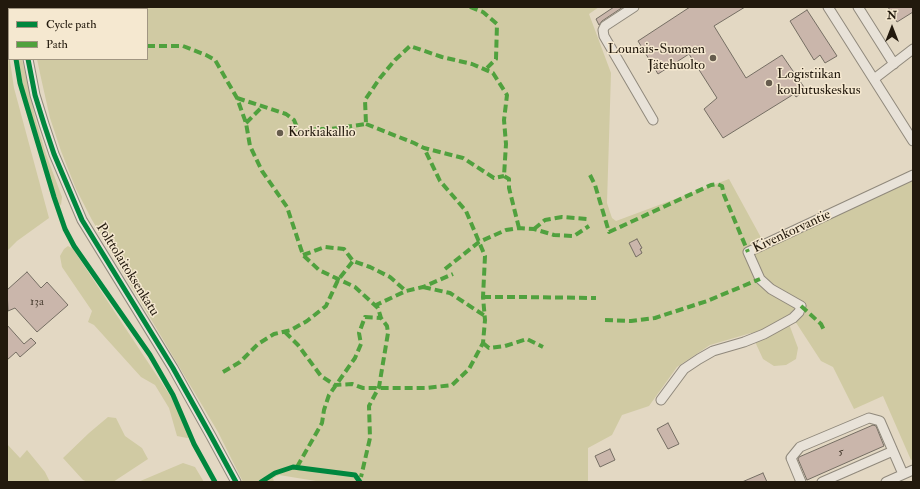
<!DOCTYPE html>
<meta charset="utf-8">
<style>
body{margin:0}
#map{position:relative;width:920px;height:489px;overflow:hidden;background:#e3d8c3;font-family:"IM FELL Double Pica",serif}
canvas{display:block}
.frame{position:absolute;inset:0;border:8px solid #22190d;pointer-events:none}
.legend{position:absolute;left:8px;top:8px;width:140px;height:52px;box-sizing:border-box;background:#f5e8d0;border:1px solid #a19582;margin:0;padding:5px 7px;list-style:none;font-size:12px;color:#22190d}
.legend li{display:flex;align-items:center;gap:8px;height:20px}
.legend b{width:20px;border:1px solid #a19582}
.north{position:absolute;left:872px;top:8px;width:40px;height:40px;-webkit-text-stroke:3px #f5e8d0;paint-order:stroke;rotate:0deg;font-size:11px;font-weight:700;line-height:16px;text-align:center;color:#22190d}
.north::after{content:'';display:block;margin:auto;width:14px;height:18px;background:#22190d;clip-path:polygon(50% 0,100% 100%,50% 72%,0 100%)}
</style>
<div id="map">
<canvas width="920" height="489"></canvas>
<div class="frame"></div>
<ul class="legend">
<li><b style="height:5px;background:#00873e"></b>Cycle path</li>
<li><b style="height:5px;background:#50a13e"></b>Path</li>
</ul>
<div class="north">N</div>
</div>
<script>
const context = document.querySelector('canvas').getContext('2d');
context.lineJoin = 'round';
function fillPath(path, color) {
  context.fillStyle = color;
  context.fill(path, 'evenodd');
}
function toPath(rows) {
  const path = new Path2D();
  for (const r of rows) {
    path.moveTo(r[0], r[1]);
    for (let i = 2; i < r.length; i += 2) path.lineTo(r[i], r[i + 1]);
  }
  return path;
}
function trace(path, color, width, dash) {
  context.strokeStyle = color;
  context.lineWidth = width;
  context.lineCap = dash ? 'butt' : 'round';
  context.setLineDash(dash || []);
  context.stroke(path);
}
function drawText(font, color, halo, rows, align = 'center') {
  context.font = font + ' "IM FELL Double Pica",serif';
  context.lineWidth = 3;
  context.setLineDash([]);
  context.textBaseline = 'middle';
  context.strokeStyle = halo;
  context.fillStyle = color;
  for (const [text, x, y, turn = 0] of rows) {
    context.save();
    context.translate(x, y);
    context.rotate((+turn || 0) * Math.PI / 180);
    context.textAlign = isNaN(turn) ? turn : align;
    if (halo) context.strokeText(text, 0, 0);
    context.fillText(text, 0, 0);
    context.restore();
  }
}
fillPath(toPath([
 [28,7,599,7,589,14,611,73,607,203,612,218,616,221,729,179,764,243,913,174,913,459,911,460,883,396,854,409,833,367,821,361,795,321,789,324,798,348,796,359,786,365,774,366,763,359,751,333,710,345,677,367,649,406,622,415,612,435,588,448,588,481,589,482,322,482,279,475,273,478,274,482,243,482,218,432,92,220,76,189,61,151,50,118,41,78,37,59,147,59,147,9,28,9],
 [7,41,14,88,49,218,17,241,7,251],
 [18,59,22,59,36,121,46,154,62,197,61,205,59,204,35,135,27,107],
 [68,246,73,249,171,397,190,437,187,438,177,436,169,408,155,385,141,377,94,325,88,322,92,311,62,267,60,256,64,249],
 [108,417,116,418,125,436,142,448,148,459,113,482,88,482,83,480,63,458,89,433],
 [7,444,20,458,27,450,45,472,50,482,7,482],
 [183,463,195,467,204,482,138,482]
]), '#d0caa3');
const building = toPath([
 [614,7,623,7,602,21,599,25,596,19,614,7],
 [690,7,745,7,714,26,746,78,782,55,806,90,796,97,794,94,723,138,704,109,717,98,689,54,658,74,638,41,690,7],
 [888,7,913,7,913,12,897,22,888,7],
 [807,10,837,56,825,63,820,55,814,60,790,21,807,10],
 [637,239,642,248,640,249,642,253,636,257,629,243,637,239],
 [27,272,41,288,47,282,68,305,37,332,15,308,8,311,7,290,27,272],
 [7,325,24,344,31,338,36,343,20,357,16,352,7,360,7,325],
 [668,423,679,444,668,449,657,429,668,423],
 [873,425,876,426,884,446,807,480,798,459,799,457,873,425],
 [610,449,615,460,600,467,595,456,610,449],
 [763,473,767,482,742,482,763,473]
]);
fillPath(building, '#cab6ab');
trace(building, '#756e63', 1);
const minor = toPath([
 [18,7,18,9],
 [634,7,605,26,603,30,604,36,653,120],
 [828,7,913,141],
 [858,7,894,64],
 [28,59,35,95,44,124,54,154,82,220,173,368,211,436,236,482],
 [874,79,913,49],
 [661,400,684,369,699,359,713,351,744,342,764,334,793,318,799,312,801,306,771,289,760,279,748,252,913,175],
 [801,482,791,458,800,447,869,418,880,421,893,451],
 [822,482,893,451,903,474],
 [886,482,913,470]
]);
trace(minor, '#90897c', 11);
trace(minor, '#e8e2d8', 9);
trace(toPath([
 [470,7,483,12,497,24,496,59,485,70],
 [147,46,183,46,206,55,215,60,237,98,246,123,250,146,262,171,287,207,303,255,319,270,355,287,378,308,381,318,387,326,388,333,379,387,369,406,370,438,361,477],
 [237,98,286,114,294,120,299,132,318,129,331,129,366,124,365,100,380,78,395,60,410,46,442,57,472,64,493,73,507,95,504,120,506,144,504,176,509,179,509,188,519,228],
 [246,123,262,107],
 [366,124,414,143,424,148,463,158,494,178,504,176],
 [590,175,595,185,609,232,711,185,717,184,722,186,724,195,748,252],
 [534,229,545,220,562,217,588,219],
 [303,255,325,247,344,249,353,261,370,267,390,277,406,291],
 [445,269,479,242,506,230,519,228,534,229,554,235,574,236,589,226],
 [423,287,450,293,485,316],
 [483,297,520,297,596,298],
 [374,306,406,291,423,287,453,274],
 [801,306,821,324,825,332],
 [605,320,631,321,655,318,707,301,760,279],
 [285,332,298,345,321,376,335,385,352,384,363,388,427,388,452,385,469,369,483,343,485,320,483,297,485,256,466,211,440,181,424,148],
 [483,343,489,348,505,346,527,339,543,347],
 [223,372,240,362,258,344,274,334,291,330,307,321,326,306,338,280,353,261],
 [297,467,322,423,324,410,329,395,355,358,361,344,359,333,365,317,381,318]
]), '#50a13e', 4, [8, 4]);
trace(toPath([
 [16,59,20,83,54,197,65,229,74,246,150,355,173,395,194,444,215,482],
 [28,59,35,95,44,124,54,154,82,220,173,368,211,436,236,482],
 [261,482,275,473,293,467,355,475,360,482]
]), '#00873e', 5);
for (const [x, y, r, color] of [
 [713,58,4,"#665c4d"],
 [769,83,4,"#665c4d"],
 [280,133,4,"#665c4d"]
]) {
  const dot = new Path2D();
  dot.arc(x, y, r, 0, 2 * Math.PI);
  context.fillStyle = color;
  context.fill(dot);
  trace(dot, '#f5e8d0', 1.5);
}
drawText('12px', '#4c4034', null, [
 ["13a",37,302],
 ["5",841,452]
]);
drawText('14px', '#22190d', '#f5e8d0', [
 ["Lounais-Suomen",705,50,"right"],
 ["Jätehuolto",705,66,"right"],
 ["Logistiikan",777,75],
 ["koulutuskeskus",777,91],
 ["Korkiakallio",288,133]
], 'left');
drawText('14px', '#22190d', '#f5e8d0', [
 ["Kivenkorvantie",792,232,-25],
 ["Polttolaitoksenkatu",127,270,58]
]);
</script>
